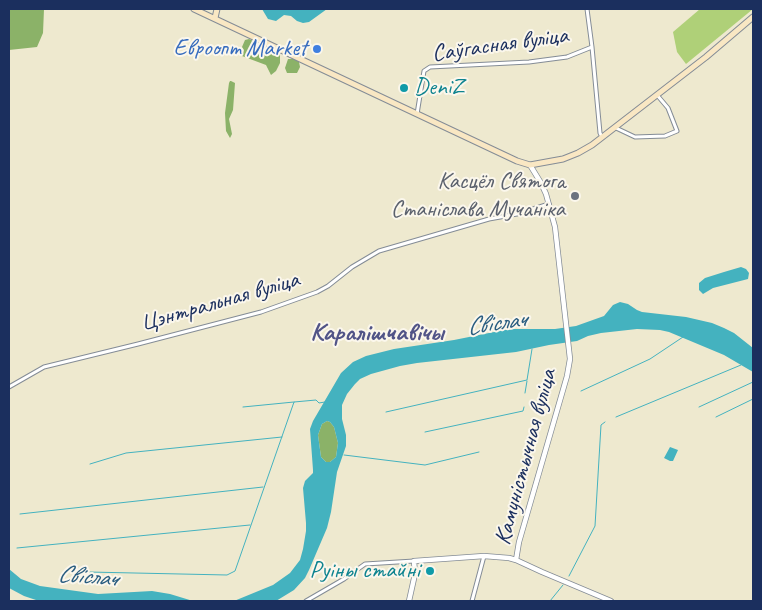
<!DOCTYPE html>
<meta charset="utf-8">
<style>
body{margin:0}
#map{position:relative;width:762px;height:610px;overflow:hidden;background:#eee9cf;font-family:Caveat,sans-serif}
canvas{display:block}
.frame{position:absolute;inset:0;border:10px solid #1b2f5e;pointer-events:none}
</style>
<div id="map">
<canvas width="762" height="610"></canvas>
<div class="frame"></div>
</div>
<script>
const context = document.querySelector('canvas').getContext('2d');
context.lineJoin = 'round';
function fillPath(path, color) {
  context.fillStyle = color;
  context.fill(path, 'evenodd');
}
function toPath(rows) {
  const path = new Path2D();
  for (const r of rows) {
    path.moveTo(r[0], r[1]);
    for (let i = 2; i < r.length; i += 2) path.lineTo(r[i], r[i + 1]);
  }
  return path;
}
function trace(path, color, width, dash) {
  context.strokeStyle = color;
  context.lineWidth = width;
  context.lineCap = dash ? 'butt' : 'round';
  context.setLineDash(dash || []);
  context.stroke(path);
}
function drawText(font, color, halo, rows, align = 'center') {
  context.font = font + ' Caveat,sans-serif';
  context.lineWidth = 4;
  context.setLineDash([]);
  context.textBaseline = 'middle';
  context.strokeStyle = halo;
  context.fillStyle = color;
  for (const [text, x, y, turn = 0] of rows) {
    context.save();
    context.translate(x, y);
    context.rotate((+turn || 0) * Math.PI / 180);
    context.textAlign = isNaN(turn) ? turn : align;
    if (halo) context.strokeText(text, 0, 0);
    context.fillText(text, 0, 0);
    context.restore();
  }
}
fillPath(toPath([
 [700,9,753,9,686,64,677,52,673,32]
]), '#afd078');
fillPath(toPath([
 [9,9,44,9,43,33,37,47,9,50],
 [249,39,280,53,280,63,276,71,271,75,266,65,242,56,244,50,242,47,245,40],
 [288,59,296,59,299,62,300,67,297,73,287,73,285,68],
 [230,81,231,81,235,83,233,110,229,119,232,134,230,138,226,131,225,113,229,83],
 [327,421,330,422,334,427,338,443,336,457,330,462,326,462,321,457,318,435,322,424]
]), '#8bb268');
fillPath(toPath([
 [262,9,327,9,309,22,303,23,297,21,291,16,284,15,276,21,268,19],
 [741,267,746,269,749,273,748,279,713,288,703,294,699,290,699,283,705,278,724,272],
 [620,302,628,304,637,310,642,312,686,317,712,323,724,328,734,333,753,348,753,372,724,355,669,332,660,330,637,329,601,333,588,336,577,341,549,345,516,352,417,363,400,366,371,374,360,379,355,384,347,394,342,405,342,419,346,435,346,446,337,472,331,512,327,528,309,570,305,578,294,590,276,601,234,601,273,585,290,573,300,560,303,549,306,531,306,523,303,488,305,481,313,473,313,470,310,429,313,421,341,373,353,362,366,356,394,349,454,340,504,330,513,329,555,329,576,326,604,316,613,305],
 [327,421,330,422,334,427,338,443,336,457,330,462,326,462,321,457,318,435,322,424],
 [670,447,678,450,673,461,670,461,664,458],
 [9,569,21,579,40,586,98,594,152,591,170,594,193,601,39,601,24,596,9,588]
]), '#44b2bf');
trace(toPath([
 [581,391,650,359,683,337],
 [525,393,527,381],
 [243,407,294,402],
 [699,407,753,382],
 [386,412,527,380,532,349],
 [616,417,741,365],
 [716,417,753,399],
 [425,432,523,411,524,407],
 [344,455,425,465,479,452],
 [90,464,126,453,282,437],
 [20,514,263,487],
 [17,548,250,525],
 [88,572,227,575,235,571,294,402,316,400,319,403,325,402],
 [569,576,595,526,601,425,605,422],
 [550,601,563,585]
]), '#44b2bf', 1);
const minor = toPath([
 [587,9,592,47,600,133,602,137],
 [417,114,424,71,430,67,529,62,567,57,592,47],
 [616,128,635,137,665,136,677,131,668,108,657,95],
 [9,387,44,367,138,344,261,312,317,292,328,286,352,267,379,251,489,219,517,214,549,204],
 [306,601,344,579,365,564,414,561],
 [472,601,484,556]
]);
const tertiary = toPath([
 [516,560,519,542,567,376,570,359,555,227,546,194,541,183,530,165],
 [409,601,415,574,414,561,484,556,509,558,516,560,542,572,611,601]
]);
const secondary = toPath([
 [194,9,517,161,530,165,563,159,578,153,592,145,706,57,753,17],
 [215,18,217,9]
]);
trace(minor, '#848c96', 5);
trace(tertiary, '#848c96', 6);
trace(secondary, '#848c96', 7);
trace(minor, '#fff', 3);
trace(tertiary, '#fff', 4.5);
trace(secondary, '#f9e7c3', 5);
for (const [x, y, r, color] of [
 [317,49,5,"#3f7fe0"],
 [404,88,5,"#0f9aa8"],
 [575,196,5,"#6b7280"],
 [430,571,5,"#0f9aa8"]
]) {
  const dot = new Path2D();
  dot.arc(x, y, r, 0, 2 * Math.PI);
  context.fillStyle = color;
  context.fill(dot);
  trace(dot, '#fbf7ec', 2);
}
drawText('24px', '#1b2f5e', '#fbf7ec', [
 ["Саўгасная вуліца",500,45,-8],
 ["Цэнтральная вуліца",220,302,-16],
 ["Камуністычная вуліца",526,457,-75]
]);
drawText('24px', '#366cbe', '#fbf7ec', [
 ["Евроопт Market",307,49]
], 'right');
drawText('24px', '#0d838f', '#fbf7ec', [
 ["DeniZ",414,88],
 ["Руіны стайні",420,571,"right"]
], 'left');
drawText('24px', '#5b616d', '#fbf7ec', [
 ["Касцёл Святога",565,182],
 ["Станіслава Мучаніка",565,210]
], 'right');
drawText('italic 25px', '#295d80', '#fbf7ec', [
 ["Свіслач",496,324,-8],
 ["Свіслач",87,577,5]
]);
drawText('bold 26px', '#515487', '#fbf7ec', [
 ["Каралішчавічы",377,333]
]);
</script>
